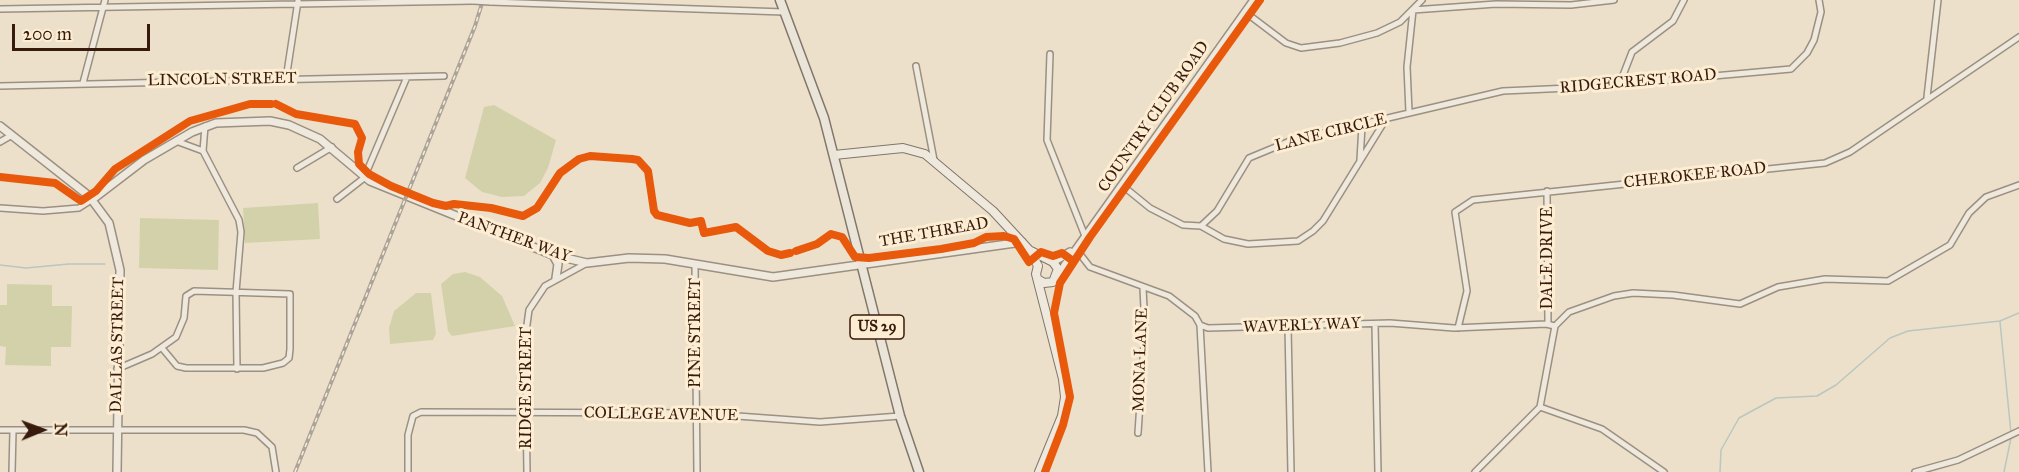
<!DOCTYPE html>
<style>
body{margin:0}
#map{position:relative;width:2019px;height:472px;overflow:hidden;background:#ece0ca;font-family:"IM FELL Great Primer",serif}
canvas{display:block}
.north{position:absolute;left:12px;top:400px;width:60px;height:60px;-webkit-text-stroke:4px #fcedd3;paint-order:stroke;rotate:89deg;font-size:16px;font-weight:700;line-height:24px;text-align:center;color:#381a0d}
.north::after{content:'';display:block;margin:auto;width:21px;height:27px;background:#381a0d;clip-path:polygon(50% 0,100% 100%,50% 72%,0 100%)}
.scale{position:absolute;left:12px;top:24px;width:138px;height:27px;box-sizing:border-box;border:3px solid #381a0d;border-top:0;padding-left:8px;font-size:18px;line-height:21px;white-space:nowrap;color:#381a0d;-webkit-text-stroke:4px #fcedd3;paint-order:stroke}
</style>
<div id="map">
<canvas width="2019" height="472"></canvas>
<div class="north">N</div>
<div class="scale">200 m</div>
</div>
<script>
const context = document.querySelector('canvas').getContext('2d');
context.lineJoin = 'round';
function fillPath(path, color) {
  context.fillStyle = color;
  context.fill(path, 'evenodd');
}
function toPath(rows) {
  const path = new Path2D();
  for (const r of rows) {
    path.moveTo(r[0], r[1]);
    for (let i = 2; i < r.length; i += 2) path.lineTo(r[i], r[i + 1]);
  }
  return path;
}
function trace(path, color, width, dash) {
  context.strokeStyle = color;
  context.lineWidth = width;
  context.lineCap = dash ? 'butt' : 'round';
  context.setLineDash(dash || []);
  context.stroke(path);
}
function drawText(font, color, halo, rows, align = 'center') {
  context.font = font + ' "IM FELL Great Primer",serif';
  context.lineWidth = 6;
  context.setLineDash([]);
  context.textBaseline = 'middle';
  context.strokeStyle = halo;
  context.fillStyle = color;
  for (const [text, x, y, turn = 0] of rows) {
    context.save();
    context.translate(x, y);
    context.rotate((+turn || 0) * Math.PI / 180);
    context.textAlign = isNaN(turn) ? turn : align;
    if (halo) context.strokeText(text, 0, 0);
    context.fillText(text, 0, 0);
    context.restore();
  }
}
fillPath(toPath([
 [494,105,556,140,548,168,540,183,524,196,502,197,482,192,465,178,484,107],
 [318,203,320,239,245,243,243,208],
 [140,218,219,220,218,270,139,268],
 [465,272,480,277,502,296,515,326,452,336,448,331,441,284,453,274],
 [7,284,52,285,52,306,72,306,71,347,51,347,51,366,5,365,6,347,0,346,0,305,7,305],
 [416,293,431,293,436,334,433,340,390,344,389,328,394,311]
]), '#d3d1aa');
trace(toPath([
 [0,265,26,268,69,264,105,264],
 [2000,322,2011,433],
 [1720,472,1721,450,1739,418,1776,398,1817,396,1836,385,1890,338,1908,331,2000,321,2019,313],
 [2004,472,2011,438]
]), '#bac6c0', 1.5);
const minor = toPath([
 [490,2,784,12],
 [0,9,473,1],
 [1245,12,1286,43,1301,48,1340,43,1377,33,1400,22,1422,0],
 [1050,54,1047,140,1085,236],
 [916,66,934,160],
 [286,79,298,1],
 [83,83,105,0],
 [1620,83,1632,52,1673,21,1684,0],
 [0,86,444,76],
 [1927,97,1938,0],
 [1409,112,1407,67,1413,10,1496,4,1571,5,1614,0],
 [205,126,203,151,239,220,241,232,236,292,237,369],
 [176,141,203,151],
 [0,142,12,135],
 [1360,160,1362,126],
 [297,168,332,147],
 [1123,186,1150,208,1183,225,1201,226,1217,211,1249,158,1290,141,1503,91,1592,87,1791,69,1807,53,1814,40,1821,12,1819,0],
 [1547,191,1548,324],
 [337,199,364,178,407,77],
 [0,208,43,211,79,208,93,199],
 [1201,226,1224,239,1248,244,1298,241,1313,231,1323,221,1386,119],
 [1076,249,1090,267,1169,296,1195,316,1200,325,1208,328,1390,323,1454,328,1546,324,1555,326],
 [695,266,697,472],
 [1375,324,1378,472],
 [1200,325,1208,472],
 [1288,327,1291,472],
 [1458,328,1467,291,1455,212,1473,200,1825,163,1850,152,2019,37],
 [117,369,152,354,176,337,184,318,186,296,194,291,290,294,290,349,289,358,283,363,263,368,186,368,177,366,162,348],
 [1540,407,1602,429,1664,472],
 [0,430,244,430,257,433,272,447,276,472],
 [1138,433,1145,329,1143,288],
 [12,472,13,431],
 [408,472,408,435,413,416,421,412,696,413,820,422,900,416],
 [527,472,525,339,529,310,545,286,587,263],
 [1475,472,1540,407,1555,326,1569,312,1614,296,1633,293,1673,295,1740,304,1778,287,1825,279,1888,281,1950,245,1969,213,1986,197,2019,185],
 [1915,472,1958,460,2019,431]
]);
const tertiary = toPath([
 [0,126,89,196,109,223,120,270,117,472],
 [93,199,144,160,192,132,216,123,270,121,289,125,320,139,370,181,553,255,587,263,629,258,665,259,773,277,1022,242],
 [553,255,558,264,556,278],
 [1053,262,1070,252],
 [1058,275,1254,0]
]);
const secondary = toPath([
 [834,155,903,148,925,154,993,211,1030,251,1038,266],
 [1031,251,1053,262,1058,269,1053,282,1044,283,1039,280],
 [1038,266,1036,274,1063,379,1065,397,1062,416,1039,472]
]);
const primary = toPath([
 [780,0,824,118,900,416,919,472]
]);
trace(minor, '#9b9082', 8);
trace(tertiary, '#9b9082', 10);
trace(secondary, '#81766a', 10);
trace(primary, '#81766a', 11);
trace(minor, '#efe8dd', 5);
trace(tertiary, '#efe8dd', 7);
trace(secondary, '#efe8dd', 8);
trace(primary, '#ebe4d8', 8);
const rail = toPath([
 [295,472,475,26,483,0]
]);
trace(rail, '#aba49a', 4);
trace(rail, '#fcedd3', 1.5, [4.5]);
const minorBridge = toPath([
 [473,1,490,2]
]);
trace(minorBridge, '#9b9082', 8, []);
trace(minorBridge, '#efe8dd', 5);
trace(toPath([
 [276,104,296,114,355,124,362,138,358,152,359,164,369,174,391,186,433,203,446,206,454,204,491,208,523,216,537,208,560,173,579,159,590,156,632,159,638,160,648,171,654,211,657,215,690,223,701,221,704,233,736,227,768,251,781,255,790,253],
 [0,177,55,183,81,201,96,191,115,169,190,121,250,104,271,104],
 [796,251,817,244,831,234,842,237,855,257,869,258,941,249,974,243,986,237,1004,236,1014,239,1029,262,1041,252,1053,256,1062,253,1073,261],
 [1045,472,1063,425,1070,397,1054,313,1060,283,1090,237,1260,0]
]), '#e8590c', 8);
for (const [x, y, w] of [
 [877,327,54]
]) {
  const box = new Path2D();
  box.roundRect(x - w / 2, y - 12, w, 24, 4.5);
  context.fillStyle = '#fcedd3';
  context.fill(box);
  trace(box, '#381a0d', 1.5);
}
drawText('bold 15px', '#381a0d', null, [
 ["US 29",877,327]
]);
drawText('16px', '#381a0d', '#fcedd3', [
 ["LINCOLN STREET",222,80,-1],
 ["RIDGECREST ROAD",1638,82,-5],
 ["COUNTRY CLUB ROAD",1154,117,-55],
 ["LANE CIRCLE",1331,133,-14],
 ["CHEROKEE ROAD",1695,176,-6],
 ["THE THREAD",934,233,-10],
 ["PANTHER WAY",514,238,20],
 ["DALE DRIVE",1548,258,-90],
 ["WAVERLY WAY",1302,326,-2],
 ["PINE STREET",696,333,-90],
 ["DALLAS STREET",118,345,-89],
 ["MONA LANE",1141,360,-88],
 ["RIDGE STREET",527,388,-90],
 ["COLLEGE AVENUE",661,415,1]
]);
</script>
